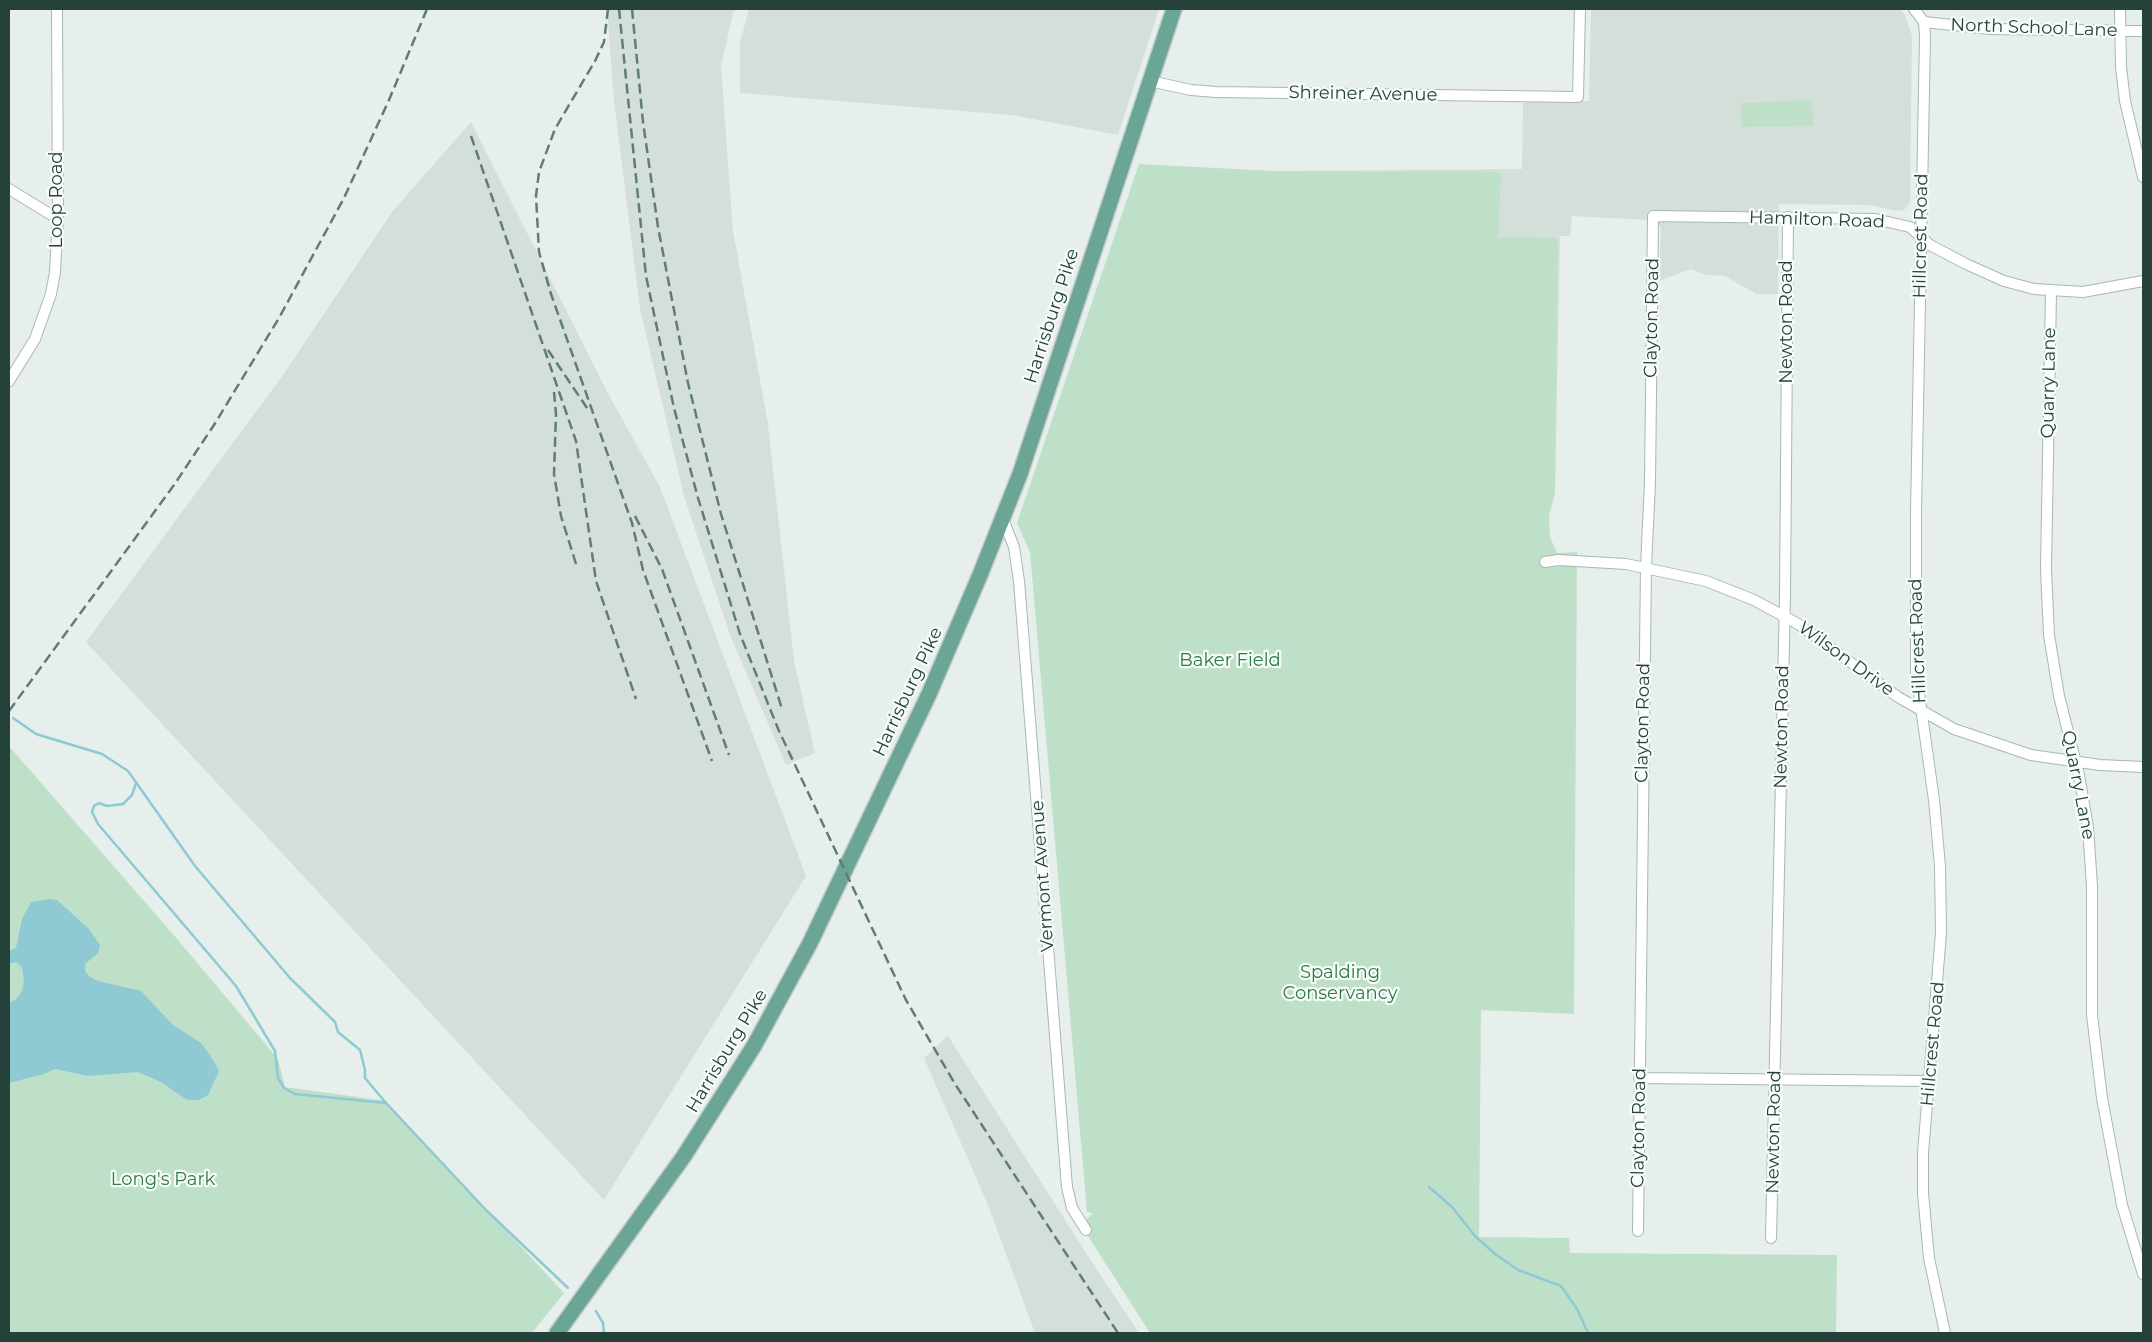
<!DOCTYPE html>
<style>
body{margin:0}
#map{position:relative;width:2152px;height:1342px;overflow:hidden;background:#e6efeb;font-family:Montserrat,sans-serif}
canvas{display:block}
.frame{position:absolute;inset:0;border:10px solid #24423a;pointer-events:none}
</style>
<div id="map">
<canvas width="2152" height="1342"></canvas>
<div class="frame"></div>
</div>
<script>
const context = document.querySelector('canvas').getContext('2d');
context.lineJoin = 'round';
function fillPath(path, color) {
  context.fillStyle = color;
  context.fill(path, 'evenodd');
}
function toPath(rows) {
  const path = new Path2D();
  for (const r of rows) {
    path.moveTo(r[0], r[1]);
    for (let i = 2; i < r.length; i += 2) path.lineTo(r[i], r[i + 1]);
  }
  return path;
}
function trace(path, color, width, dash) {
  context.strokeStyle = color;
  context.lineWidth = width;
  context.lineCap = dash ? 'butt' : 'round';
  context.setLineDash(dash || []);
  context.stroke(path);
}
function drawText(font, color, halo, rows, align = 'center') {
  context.font = font + ' Montserrat,sans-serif';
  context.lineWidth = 4.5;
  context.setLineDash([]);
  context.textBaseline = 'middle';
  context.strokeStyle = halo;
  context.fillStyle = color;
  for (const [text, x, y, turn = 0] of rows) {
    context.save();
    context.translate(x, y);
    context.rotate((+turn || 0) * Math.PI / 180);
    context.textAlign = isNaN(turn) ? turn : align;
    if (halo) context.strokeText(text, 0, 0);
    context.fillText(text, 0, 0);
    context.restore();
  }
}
fillPath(toPath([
 [607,9,734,9,721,66,733,231,768,424,794,661,815,753,786,765,730,635,684,496,640,309,614,101],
 [749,9,1159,9,1118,135,1012,115,740,93,740,43],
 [1591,9,1900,9,1905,15,1912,36,1910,203,1904,210,1898,211,1870,205,1779,204,1778,294,1756,294,1725,276,1706,275,1691,269,1659,281,1661,227,1647,220,1572,216,1570,236,1560,236,1555,493,1273,171,1522,169,1523,103,1589,101],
 [471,122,610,397,660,487,806,876,604,1200,86,642,283,375,392,212],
 [948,1036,1097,1270,1139,1333,1035,1333,988,1205,924,1058]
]), '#d4dfda');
fillPath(toPath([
 [1812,100,1813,126,1742,127,1741,103],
 [1139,164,1273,171,1501,172,1498,237,1558,238,1555,493,1549,516,1550,537,1557,553,1577,552,1574,1014,1481,1010,1479,1237,1569,1238,1570,1253,1837,1255,1836,1333,1150,1333,1081,1225,1093,1213,1087,1212,1030,552,1017,523],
 [9,746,178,940,278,1059,285,1087,386,1101,564,1293,532,1333,9,1333]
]), '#bfe0c8');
fillPath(toPath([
 [50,899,57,900,89,929,100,945,98,953,85,964,85,971,90,977,98,981,141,991,173,1025,201,1043,210,1055,219,1071,208,1095,199,1100,187,1100,161,1082,138,1072,88,1076,55,1069,44,1074,9,1083,9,1003,16,999,22,991,24,981,22,967,16,962,9,964,9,951,16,948,22,919,31,902]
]), '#8ec9d4');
trace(toPath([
 [13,718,36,734,102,754,128,771,195,866,290,978,335,1022,338,1032,360,1050,365,1070,365,1078,386,1103,486,1210,568,1288],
 [136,783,132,795,123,804,107,806,99,803,94,806,92,812,98,824,236,986,275,1051,278,1078,284,1088,295,1094,386,1103],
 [1429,1187,1452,1207,1475,1236,1495,1254,1518,1270,1561,1286,1577,1309,1588,1333],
 [596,1311,603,1323,604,1333]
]), '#8ec9d4', 2.5);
const street = toPath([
 [1914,9,1924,22,1925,36,1916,513,1916,672,1934,800,1940,866,1941,933,1923,1153,1923,1193,1929,1258,1945,1333],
 [2120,9,2121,67,2125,101,2143,177],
 [1924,22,1990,29,2143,31],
 [1150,81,1191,90,1216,92,1578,97,1580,9],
 [9,189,58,219],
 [2051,292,2046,569,2049,635,2059,696,2079,775,2088,827,2092,886,2092,1015,2102,1098,2122,1205,2143,1274],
 [9,381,35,339,51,294,55,272,58,219,57,9],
 [1003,519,1014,547,1019,581,1067,1187,1072,1208,1086,1230],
 [1545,562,1558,560,1626,564,1706,581,1754,600,1798,624,1898,697,1954,729,2031,755,2100,765,2143,767],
 [1639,1078,1929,1081],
 [1638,1231,1646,567,1650,482,1653,216,1875,219,1910,227,1930,245,1966,264,2004,281,2034,289,2083,292,2143,281],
 [1771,1238,1785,595,1788,217]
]);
const primary = toPath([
 [557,1333,684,1156,754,1046,810,943,929,694,980,575,1020,474,1174,9]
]);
trace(street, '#a8b8b2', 12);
trace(primary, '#c2cac8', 18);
trace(street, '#fff', 10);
trace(primary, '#6aa596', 15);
trace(toPath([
 [608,9,604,42,595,61,555,129,539,172,536,196,539,252,551,294,632,523,643,570,712,761],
 [619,9,646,276,674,408,698,498,740,634,779,731,906,1000,955,1084,1118,1333],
 [632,9,643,122,658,227,688,383,721,514,782,709],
 [471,136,576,441,596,581,636,699],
 [548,350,587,408],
 [554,392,556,414,554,474,561,516,576,564],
 [635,516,662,569,729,755],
 [9,711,174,485,214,425,279,318,344,198,389,100,427,9]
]), '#5f7d75', 2.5, [10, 5]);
drawText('18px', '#24423a', '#f7fbf9', [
 ["North School Lane",2034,28,2],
 ["Shreiner Avenue",1363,94,1],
 ["Loop Road",57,200,-90],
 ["Hamilton Road",1817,220,2],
 ["Hillcrest Road",1921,236,-89],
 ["Harrisburg Pike",1052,316,-72],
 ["Clayton Road",1652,318,-89],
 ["Newton Road",1787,322,-90],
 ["Quarry Lane",2049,383,-89],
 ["Hillcrest Road",1918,641,-92],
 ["Wilson Drive",1846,659,36],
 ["Harrisburg Pike",908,692,-65],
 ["Clayton Road",1643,723,-89],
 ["Newton Road",1782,727,-89],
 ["Quarry Lane",2078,785,79],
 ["Vermont Avenue",1043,876,-94],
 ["Hillcrest Road",1933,1044,-85],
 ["Harrisburg Pike",727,1051,-59],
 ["Clayton Road",1639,1128,-89],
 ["Newton Road",1774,1132,-89]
]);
drawText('18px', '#2d7a4b', '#f7fbf9', [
 ["Baker Field",1230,661],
 ["Spalding",1340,973],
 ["Conservancy",1340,994],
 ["Long's Park",163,1180]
]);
</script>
